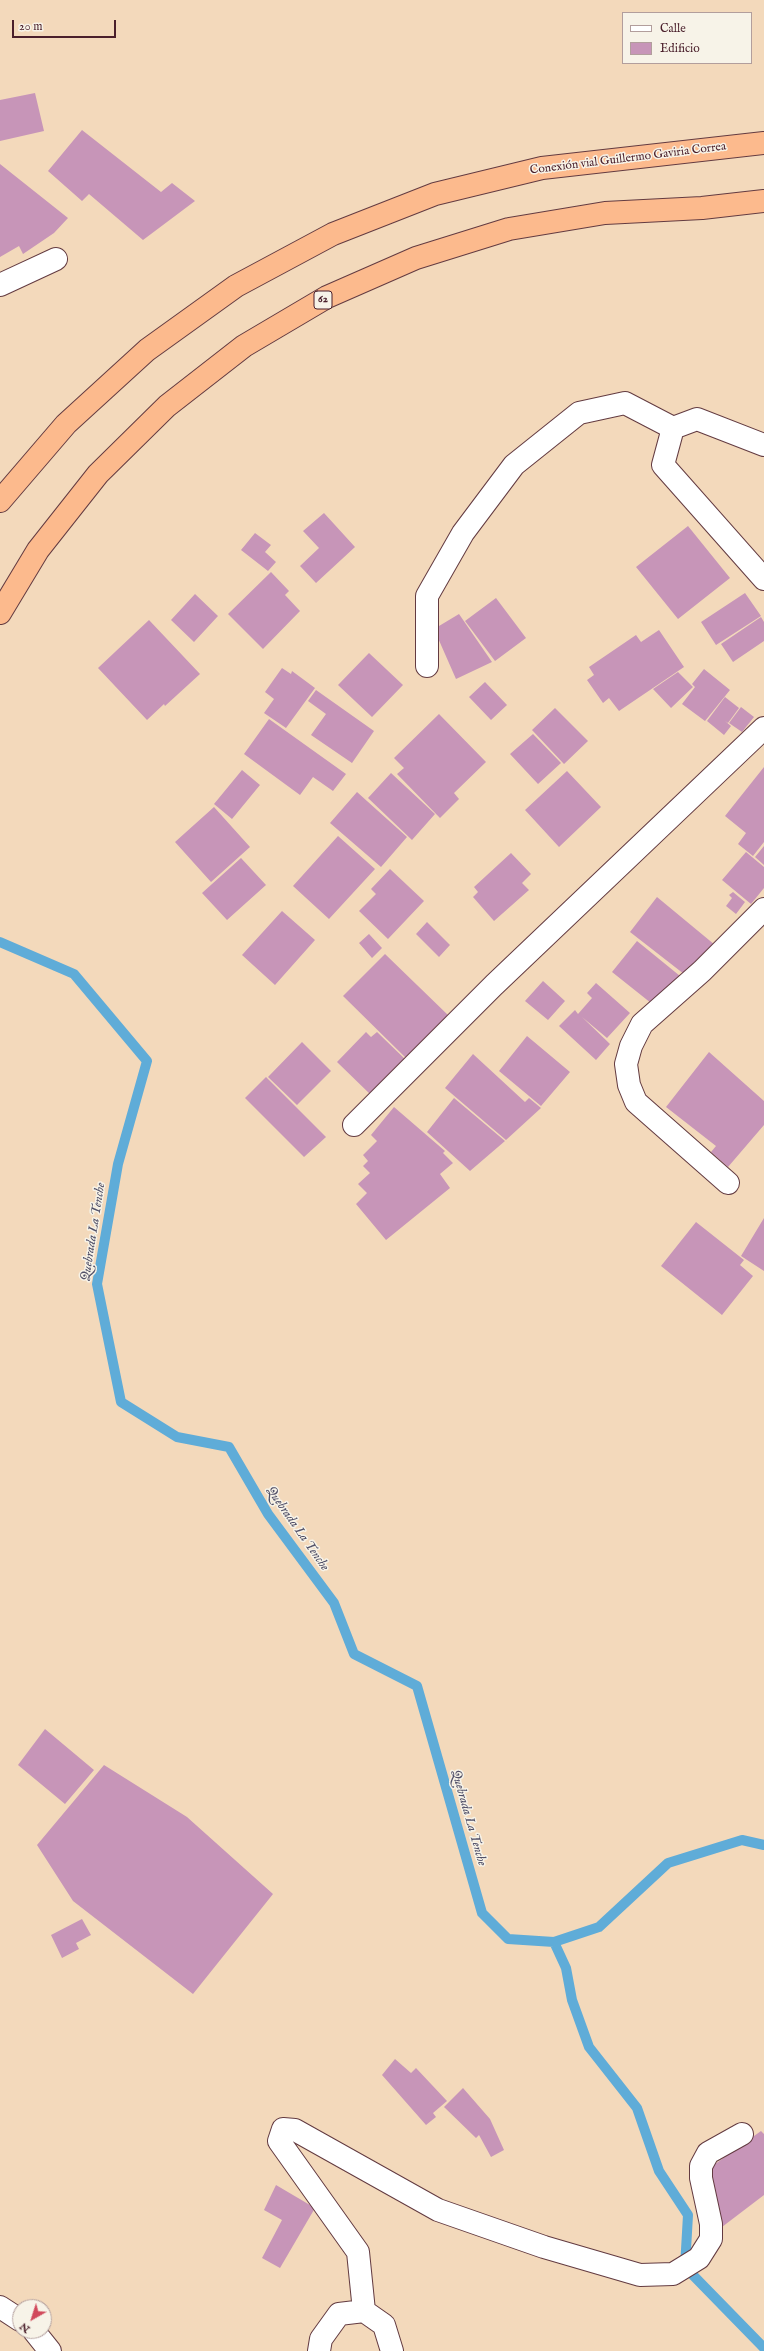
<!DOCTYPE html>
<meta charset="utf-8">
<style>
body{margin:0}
#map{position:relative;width:764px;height:2351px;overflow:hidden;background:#f3d9bb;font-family:"IM FELL English",serif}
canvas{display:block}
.legend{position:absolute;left:622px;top:12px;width:130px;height:52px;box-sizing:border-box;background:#f7f3e8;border:1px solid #b29e9c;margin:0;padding:5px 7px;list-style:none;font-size:12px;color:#4a1f2b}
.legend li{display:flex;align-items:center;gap:8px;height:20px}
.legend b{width:20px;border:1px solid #b29e9c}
.north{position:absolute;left:12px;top:2299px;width:40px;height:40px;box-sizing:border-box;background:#f7f3e8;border:1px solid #b29e9c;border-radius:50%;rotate:219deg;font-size:11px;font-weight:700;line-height:16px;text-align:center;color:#4a1f2b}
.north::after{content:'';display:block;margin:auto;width:14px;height:18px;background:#d1495b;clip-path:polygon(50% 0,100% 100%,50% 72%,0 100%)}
.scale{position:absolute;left:12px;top:20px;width:104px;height:18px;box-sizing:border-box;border:2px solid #4a1f2b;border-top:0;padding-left:5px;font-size:12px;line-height:14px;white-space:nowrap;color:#4a1f2b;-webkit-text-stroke:3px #f7f3e8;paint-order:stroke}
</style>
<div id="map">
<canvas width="764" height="2351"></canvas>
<ul class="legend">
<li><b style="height:5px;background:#fff"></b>Calle</li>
<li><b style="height:11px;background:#c795b8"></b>Edificio</li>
</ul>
<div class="north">N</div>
<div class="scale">20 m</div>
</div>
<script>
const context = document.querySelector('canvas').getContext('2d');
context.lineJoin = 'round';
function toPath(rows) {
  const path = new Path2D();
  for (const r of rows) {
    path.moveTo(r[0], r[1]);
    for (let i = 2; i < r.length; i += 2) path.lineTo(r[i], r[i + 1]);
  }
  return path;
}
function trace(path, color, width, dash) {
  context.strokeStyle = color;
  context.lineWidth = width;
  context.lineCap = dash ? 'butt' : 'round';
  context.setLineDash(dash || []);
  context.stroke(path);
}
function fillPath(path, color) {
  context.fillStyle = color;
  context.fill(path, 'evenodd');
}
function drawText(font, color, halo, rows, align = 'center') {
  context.font = font + ' "IM FELL English",serif';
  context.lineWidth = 3;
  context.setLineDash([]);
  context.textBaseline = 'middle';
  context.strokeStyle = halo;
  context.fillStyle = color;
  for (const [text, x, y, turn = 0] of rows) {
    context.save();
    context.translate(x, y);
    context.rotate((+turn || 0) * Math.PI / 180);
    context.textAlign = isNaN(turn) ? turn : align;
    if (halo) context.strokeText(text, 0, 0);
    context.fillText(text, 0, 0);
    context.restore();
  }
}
trace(toPath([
 [0,942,74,974,147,1061,118,1164,97,1284,121,1402,177,1437,229,1447,268,1514,334,1603,354,1654,417,1686,482,1913,508,1939,554,1942,599,1927,668,1863,742,1840,764,1845],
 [554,1942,566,1968,572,2000,589,2047,637,2108,659,2171,688,2215,685,2267,764,2348]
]), '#5facd8', 10);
fillPath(toPath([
 [35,93,44,131,0,141,0,100],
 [82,130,161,192,172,183,195,201,143,240,89,194,82,201,48,171],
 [0,164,68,218,54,233,23,254,19,246,0,257],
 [324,513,355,547,316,583,300,566,319,548,303,531],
 [688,526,730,578,678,619,636,567],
 [255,533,271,545,265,552,276,562,268,571,241,550],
 [271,572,289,591,285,595,300,611,263,649,228,614],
 [745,593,761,616,716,645,701,622],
 [195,594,218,616,194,642,171,620],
 [496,598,526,638,495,661,465,621],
 [459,614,492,662,456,679,434,629],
 [761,617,764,622,764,641,733,662,721,644],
 [149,620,200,674,165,706,164,704,147,720,98,668],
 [659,630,684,667,619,711,609,698,603,703,587,680,594,675,589,667,636,635,641,642],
 [369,653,403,685,372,717,338,685],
 [282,668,291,674,292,671,315,688,286,728,264,713,274,699,265,692],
 [704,669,730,690,705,721,682,704,695,687,692,684],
 [678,672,693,687,671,708,653,689],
 [485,682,507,705,491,720,469,697],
 [316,690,374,731,352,763,311,735,326,714,308,701],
 [725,697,739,708,728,723,725,721,731,726,724,735,707,721],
 [741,707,754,717,742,732,729,723],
 [555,708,588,741,564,764,532,730],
 [439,714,486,762,454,793,459,799,440,818,397,774,404,768,394,758],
 [269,719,346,774,333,791,313,777,300,795,244,754],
 [533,734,561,763,538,784,510,754],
 [764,767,764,842,753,856,738,844,746,833,725,816],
 [242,770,260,785,232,819,214,804],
 [567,771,601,807,559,847,525,810],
 [391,773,435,814,412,840,368,798],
 [357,792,407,837,381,867,330,823],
 [214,807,250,847,211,882,175,842],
 [338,836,375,869,329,919,293,886],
 [764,846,764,865,755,857],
 [746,852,764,867,764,888,751,904,722,880],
 [511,853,531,874,522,883,529,890,494,921,473,897,478,892,474,887],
 [241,858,266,885,227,920,202,893],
 [390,869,424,901,388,939,359,911,376,894,371,889],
 [733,892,745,902,736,914,726,906,732,898,729,895],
 [657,897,715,945,684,974,630,932],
 [282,911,315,940,275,985,242,955],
 [427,922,450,945,439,957,416,934],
 [369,934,382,948,372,958,359,943],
 [637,941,680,976,656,1007,612,972],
 [385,954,449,1016,407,1059,343,996],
 [543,981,565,1001,548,1020,525,1001],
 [596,983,630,1013,607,1038,582,1017,610,1044,596,1060,559,1026,575,1010,578,1014,592,998,587,993],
 [366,1032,371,1037,377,1032,407,1061,372,1096,337,1062],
 [527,1036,570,1072,541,1106,499,1071],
 [302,1042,331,1071,297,1105,268,1077],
 [709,1052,764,1101,764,1125,728,1167,711,1152,716,1146,666,1107],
 [473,1054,525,1102,529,1098,541,1108,506,1140,445,1088],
 [266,1077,326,1137,304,1157,245,1098],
 [454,1098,505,1141,470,1171,427,1132],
 [394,1107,445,1151,443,1153,453,1163,440,1174,450,1188,386,1240,356,1204,367,1193,358,1184,370,1173,363,1166,368,1161,363,1155,377,1141,371,1135],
 [764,1218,764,1271,741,1256],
 [696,1222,744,1260,740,1265,753,1276,722,1315,661,1266],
 [45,1729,94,1770,65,1804,18,1765],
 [104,1765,187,1817,273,1894,193,1994,73,1901,37,1845],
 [82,1919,91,1935,76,1943,79,1949,62,1958,51,1935],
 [395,2059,411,2073,416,2068,447,2101,433,2113,436,2117,426,2125,382,2075],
 [463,2088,490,2119,504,2150,491,2157,479,2135,476,2138,444,2107],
 [761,2131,764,2134,764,2195,722,2227,709,2203,704,2172],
 [276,2185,315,2208,280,2268,262,2258,282,2220,264,2210]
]), '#c795b8');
const minor = toPath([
 [0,285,56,259],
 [764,445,697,419,673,428,663,465,764,579],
 [427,666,427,596,463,533,514,465,579,413,625,403,673,428],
 [354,1125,494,985,764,728],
 [728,1183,636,1102,629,1085,626,1064,631,1046,642,1024,702,971,764,909],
 [0,2307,20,2320],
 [364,2311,358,2252,279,2141,283,2129,295,2130,438,2210,544,2247,640,2275,673,2274,699,2258,711,2239,711,2224,701,2178,701,2166,708,2153,742,2134],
 [34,2331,50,2351],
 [319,2351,321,2339,339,2314,364,2311,384,2325,392,2351]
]);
const highway = toPath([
 [0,501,66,424,147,350,236,286,333,234,435,194,542,168,764,143],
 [0,613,38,550,98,474,167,406,244,346,327,297,416,258,509,229,605,213,702,208,764,201]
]);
trace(minor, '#633b41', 24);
trace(highway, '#633b41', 24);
trace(minor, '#fff', 22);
trace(highway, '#fcba8d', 22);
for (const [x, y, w] of [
 [323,300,18]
]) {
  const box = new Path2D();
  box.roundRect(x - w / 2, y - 9, w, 18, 3);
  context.fillStyle = '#f7f3e8';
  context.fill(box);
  trace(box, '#4a1f2b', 1);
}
drawText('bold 11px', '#4a1f2b', null, [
 ["62",323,300]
]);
drawText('12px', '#4a1f2b', '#f7f3e8', [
 ["Conexión vial Guillermo Gaviria Correa",628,159,-7]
]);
drawText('italic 13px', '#515068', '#f7f3e8', [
 ["Quebrada La Tenche",94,1232,-81],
 ["Quebrada La Tenche",297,1529,55],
 ["Quebrada La Tenche",468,1818,74]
]);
</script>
